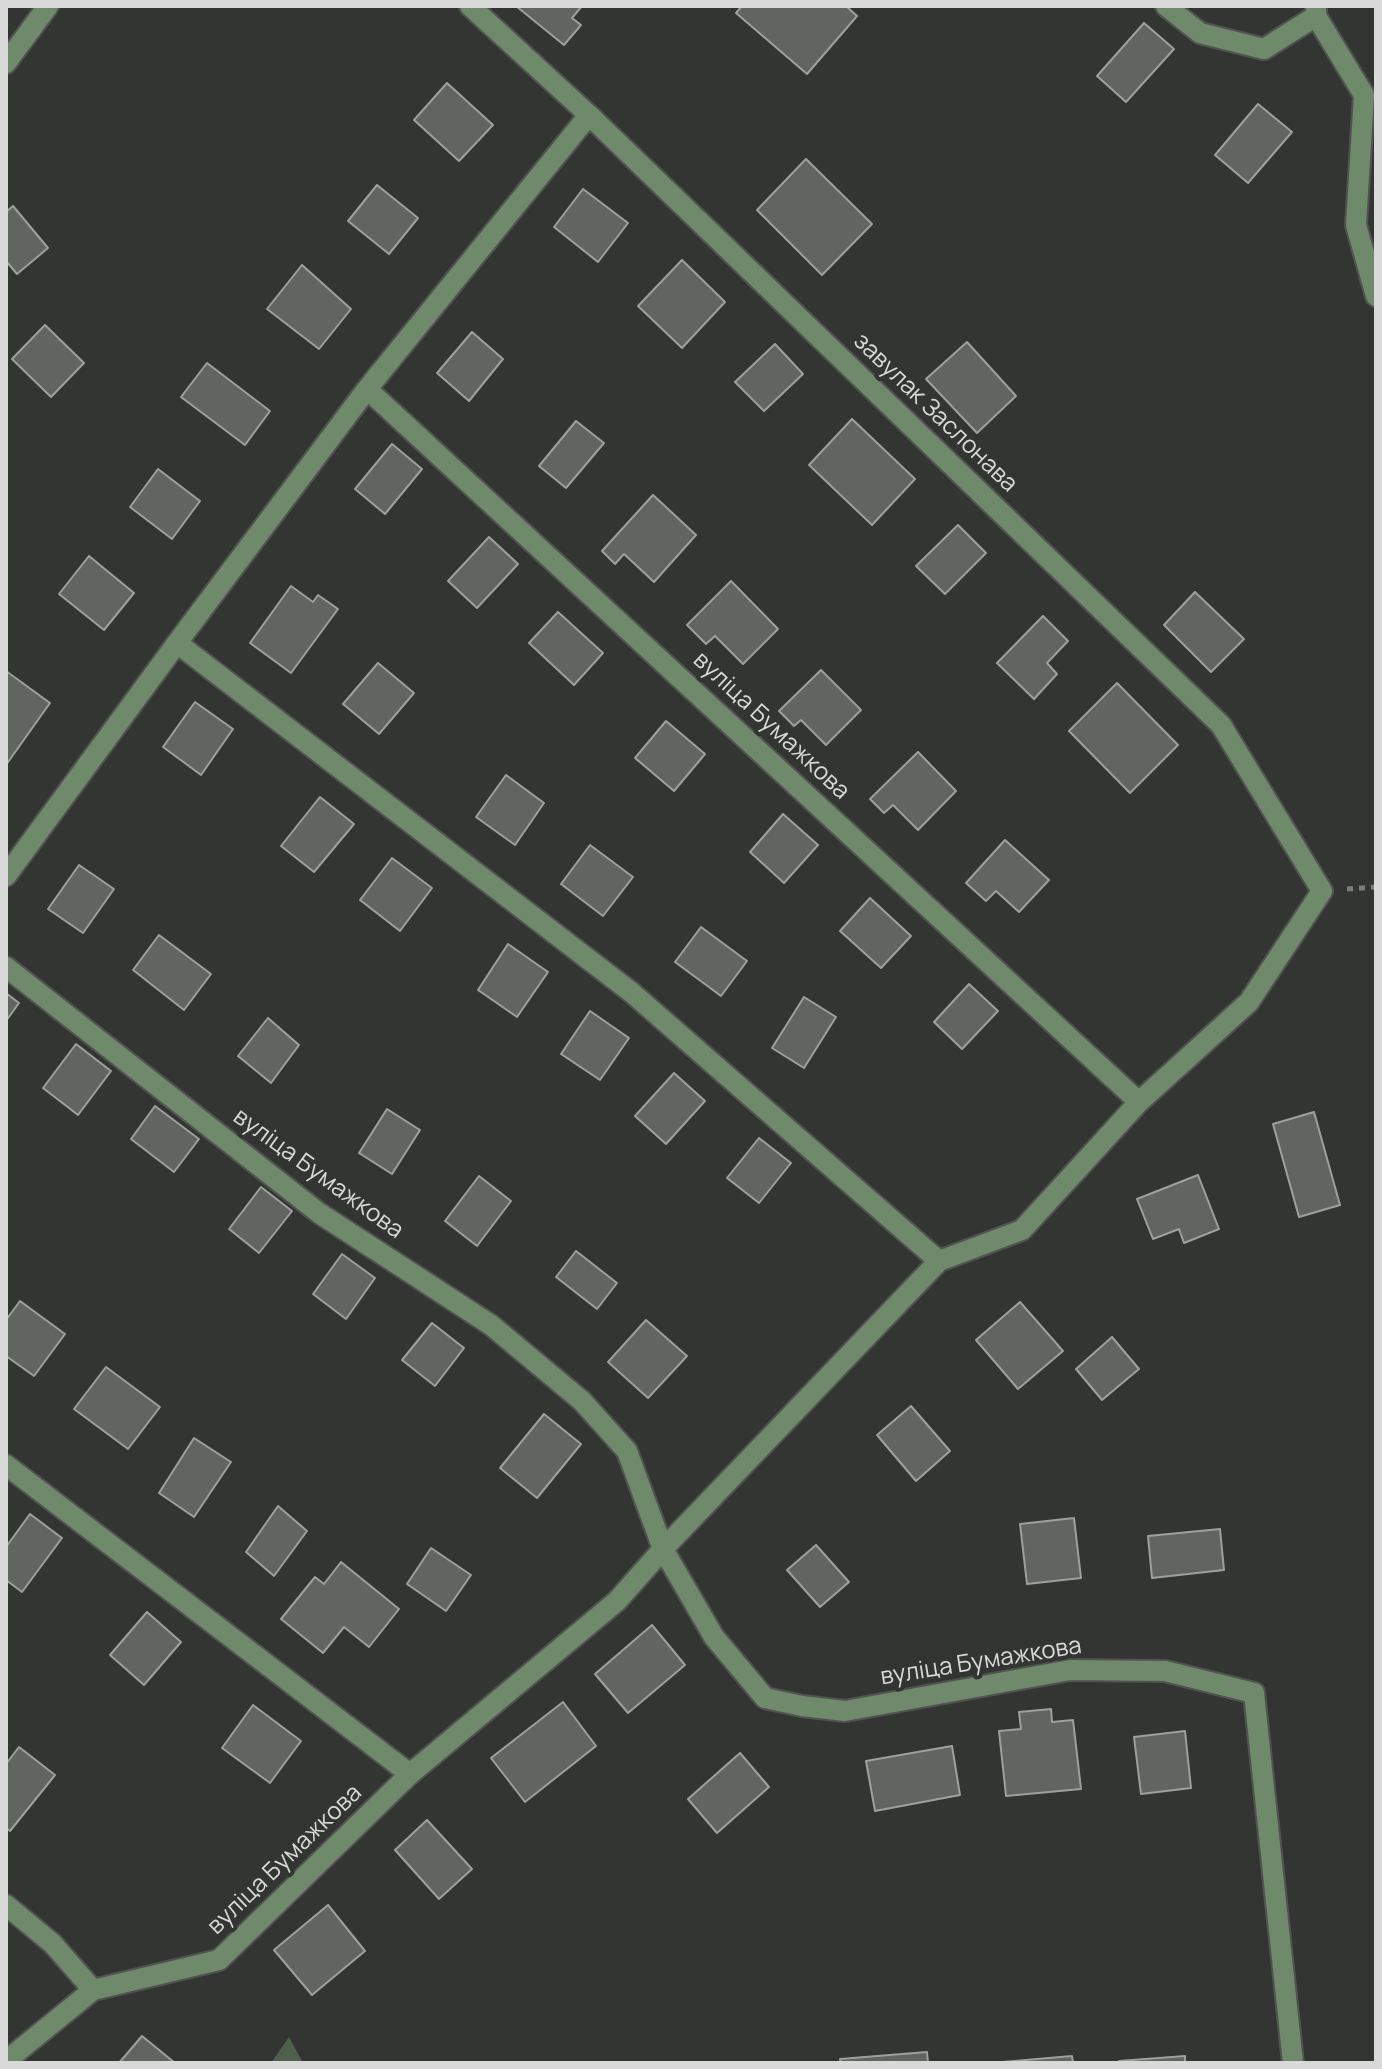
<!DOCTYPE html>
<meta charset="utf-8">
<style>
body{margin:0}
#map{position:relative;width:1382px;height:2069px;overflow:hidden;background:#333532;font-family:Manrope,sans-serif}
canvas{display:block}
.frame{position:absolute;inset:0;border:8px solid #d8d9d8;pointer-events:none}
</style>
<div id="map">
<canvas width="1382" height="2069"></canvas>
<div class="frame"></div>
</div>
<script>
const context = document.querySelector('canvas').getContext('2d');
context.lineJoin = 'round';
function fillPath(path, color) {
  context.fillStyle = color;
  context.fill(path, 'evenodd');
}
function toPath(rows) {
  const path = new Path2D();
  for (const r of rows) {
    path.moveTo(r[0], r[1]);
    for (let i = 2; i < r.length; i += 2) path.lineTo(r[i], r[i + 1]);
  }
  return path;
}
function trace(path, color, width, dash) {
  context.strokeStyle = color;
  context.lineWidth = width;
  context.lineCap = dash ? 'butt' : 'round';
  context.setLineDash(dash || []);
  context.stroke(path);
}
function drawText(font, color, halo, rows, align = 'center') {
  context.font = font + ' Manrope,sans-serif';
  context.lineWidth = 8;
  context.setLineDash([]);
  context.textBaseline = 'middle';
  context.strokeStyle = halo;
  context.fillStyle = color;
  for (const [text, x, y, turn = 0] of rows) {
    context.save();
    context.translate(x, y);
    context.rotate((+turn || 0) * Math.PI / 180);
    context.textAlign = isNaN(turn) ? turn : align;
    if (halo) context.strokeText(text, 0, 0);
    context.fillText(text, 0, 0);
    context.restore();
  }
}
fillPath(toPath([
 [289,2037,303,2063,271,2063]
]), '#4d604a');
const building = toPath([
 [516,6,582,6,572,18,581,25,564,45,516,6],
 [742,6,846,6,857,16,807,74,736,13,742,6],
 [1144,23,1174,49,1126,102,1097,76,1144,23],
 [447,83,493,125,459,161,414,120,447,83],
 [1258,104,1292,132,1248,183,1215,155,1258,104],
 [806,159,872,224,822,275,757,210,806,159],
 [377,185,418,218,389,254,348,221,377,185],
 [583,189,628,223,598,262,554,227,583,189],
 [13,206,48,248,17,274,6,261,6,212,13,206],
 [682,260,725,302,682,348,638,306,682,260],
 [302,265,351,309,319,349,267,309,302,265],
 [45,325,84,363,51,397,12,359,45,325],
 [472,332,503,359,469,401,437,373,472,332],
 [967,342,1016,396,977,433,926,379,967,342],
 [775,344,803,374,764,411,735,382,775,344],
 [207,363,270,411,245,445,181,397,207,363],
 [852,419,915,479,872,525,809,465,852,419],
 [576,421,604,443,566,488,539,466,576,421],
 [392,444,422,469,385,514,355,489,392,444],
 [158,469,200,501,172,539,130,507,158,469],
 [653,495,696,535,654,582,624,554,615,564,602,551,653,495],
 [958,525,986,553,945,594,916,566,958,525],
 [489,537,518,564,477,608,448,581,489,537],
 [89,556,134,593,104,630,59,594,89,556],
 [731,581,778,629,743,664,715,636,706,644,687,625,731,581],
 [291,586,313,602,318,595,338,609,291,673,250,643,291,586],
 [1195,592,1244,639,1211,672,1164,625,1195,592],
 [558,612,603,653,574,685,529,643,558,612],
 [1043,616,1068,641,1047,663,1057,674,1034,699,997,663,1043,616],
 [378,663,414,693,379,734,343,704,378,663],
 [821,670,861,710,826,745,801,720,794,726,779,711,821,670],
 [6,671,50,703,6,765,6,671],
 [1117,683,1178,745,1130,793,1069,731,1117,683],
 [195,702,233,729,201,775,163,747,195,702],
 [666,721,705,754,674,791,635,758,666,721],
 [918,752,956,791,918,830,893,805,884,813,870,799,918,752],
 [506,775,544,803,515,845,476,817,506,775],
 [320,797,354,824,314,872,281,846,320,797],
 [783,814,818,845,784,883,750,852,783,814],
 [1005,840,1049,880,1019,912,996,891,986,901,966,883,1005,840],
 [590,845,633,877,603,916,561,884,590,845],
 [392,858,432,888,400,931,360,900,392,858],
 [79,865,114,889,83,933,48,909,79,865],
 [870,898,911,936,881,968,840,931,870,898],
 [701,927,747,961,721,996,675,962,701,927],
 [159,935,211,974,184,1010,133,970,159,935],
 [508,944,548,972,517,1017,478,990,508,944],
 [969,984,998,1011,962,1049,934,1022,969,984],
 [6,993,19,1003,6,1021,6,993],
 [804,997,836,1017,804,1068,772,1048,804,997],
 [590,1011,629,1038,600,1080,561,1054,590,1011],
 [268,1018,299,1045,271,1083,238,1056,268,1018],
 [76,1044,111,1071,78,1115,43,1088,76,1044],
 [674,1073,705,1101,666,1144,635,1116,674,1073],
 [155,1106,199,1139,174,1172,131,1139,155,1106],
 [387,1109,420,1130,392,1174,359,1153,387,1109],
 [1314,1112,1340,1205,1299,1217,1273,1124,1314,1112],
 [759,1138,791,1163,759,1203,727,1178,759,1138],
 [1198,1175,1219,1229,1184,1243,1179,1229,1153,1239,1137,1199,1198,1175],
 [479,1176,511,1201,477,1246,445,1221,479,1176],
 [261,1187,292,1211,259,1253,229,1229,261,1187],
 [576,1251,617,1283,597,1309,556,1277,576,1251],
 [342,1254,375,1278,346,1319,313,1294,342,1254],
 [20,1301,65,1334,34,1376,6,1356,6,1320,20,1301],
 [1020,1302,1063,1351,1018,1389,976,1340,1020,1302],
 [646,1320,687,1356,648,1398,608,1362,646,1320],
 [432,1323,464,1348,435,1386,402,1360,432,1323],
 [1112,1337,1139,1369,1102,1400,1076,1369,1112,1337],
 [106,1367,160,1407,128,1449,74,1409,106,1367],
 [911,1406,950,1451,916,1481,877,1435,911,1406],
 [544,1414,581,1444,537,1498,500,1468,544,1414],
 [194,1438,231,1462,194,1517,159,1493,194,1438],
 [278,1506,307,1531,274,1576,246,1552,278,1506],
 [30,1514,62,1538,22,1592,6,1580,6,1547,30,1514],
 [1074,1518,1081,1578,1027,1584,1020,1524,1074,1518],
 [1220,1529,1224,1570,1152,1578,1148,1536,1220,1529],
 [816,1545,849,1582,820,1607,787,1570,816,1545],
 [431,1548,471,1575,446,1611,407,1584,431,1548],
 [341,1562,399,1609,369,1647,344,1627,323,1653,281,1619,315,1577,324,1584,341,1562],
 [147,1612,181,1642,144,1685,110,1655,147,1612],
 [652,1625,685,1665,628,1713,595,1674,652,1625],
 [563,1702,596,1746,525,1802,491,1758,563,1702],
 [253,1705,301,1741,270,1783,222,1748,253,1705],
 [1051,1709,1052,1722,1073,1720,1081,1789,1006,1796,999,1731,1021,1729,1019,1712,1051,1709],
 [1185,1731,1191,1788,1141,1794,1134,1737,1185,1731],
 [952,1746,960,1795,875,1811,866,1761,952,1746],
 [19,1747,55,1775,10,1831,6,1828,6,1764,19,1747],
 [740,1753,769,1787,717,1833,688,1799,740,1753],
 [427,1820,472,1869,439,1899,395,1850,427,1820],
 [328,1905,365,1951,312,1995,274,1950,328,1905],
 [142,2036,175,2063,119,2063,142,2036],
 [927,2052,928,2063,841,2063,840,2059,927,2052],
 [1072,2056,1073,2063,991,2063,1072,2056],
 [1185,2056,1185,2063,1119,2063,1119,2061,1185,2056]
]);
fillPath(building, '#626461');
trace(building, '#9da09d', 2);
const minor = toPath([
 [1166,6,1200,33,1264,49,1316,16,1316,6],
 [1316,16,1364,95,1356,225,1376,296],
 [6,63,48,6],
 [367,389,1139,1102],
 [177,643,631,992,939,1261],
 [6,876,177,643,367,389,589,115],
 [6,967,319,1213,491,1325,582,1401,627,1451,663,1549,714,1637,765,1698,802,1706,845,1711,1070,1670,1165,1671,1254,1693,1293,2063],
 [6,1465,410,1774],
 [6,1905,53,1944,93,1990],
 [6,2061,93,1990,219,1960,410,1774,617,1601,663,1549,939,1261,1022,1230,1139,1102,1249,1002,1322,891,1221,725,589,115,470,6]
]);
trace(minor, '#515350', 24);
trace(toPath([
 [1347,889,1376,887]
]), '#7c7e7b', 5, [6, 6]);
trace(minor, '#6f896b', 20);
drawText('24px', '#d8d9d8', '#333532', [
 ["завулак Заслонава",935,413,44],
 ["вуліца Бумажкова",771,726,43],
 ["вуліца Бумажкова",318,1174,36],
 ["вуліца Бумажкова",981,1662,-9],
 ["вуліца Бумажкова",285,1860,-44]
]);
</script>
